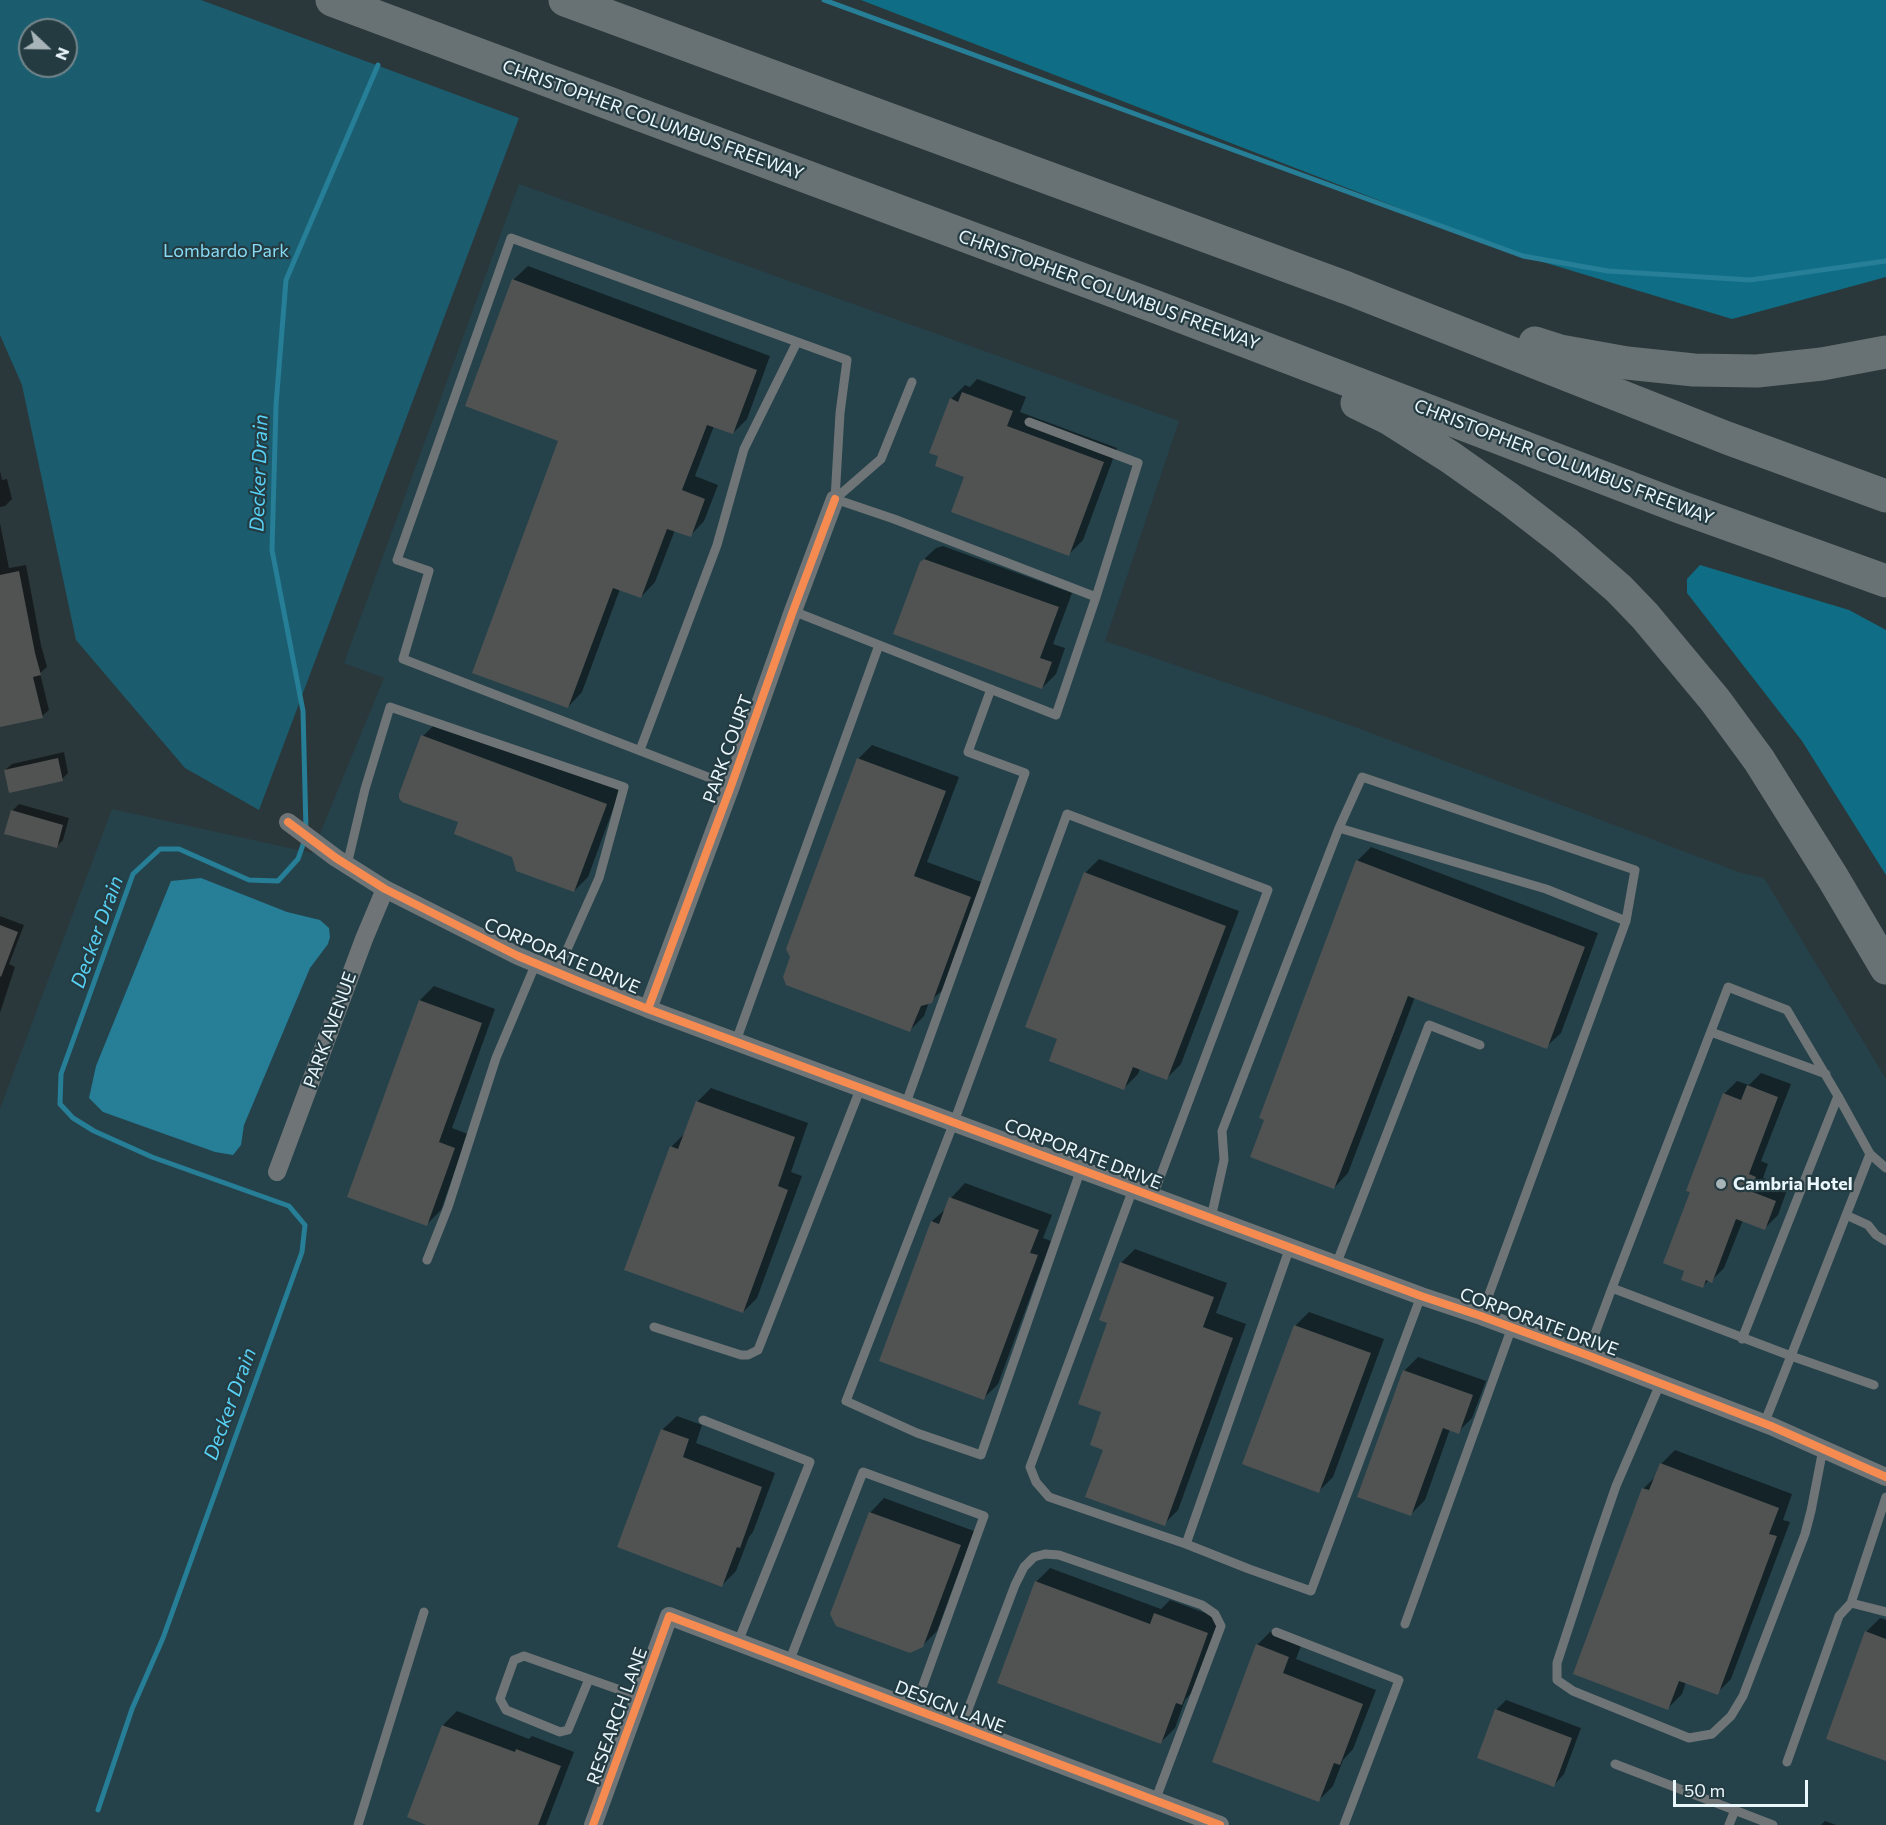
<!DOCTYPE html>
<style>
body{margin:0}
#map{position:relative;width:1886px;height:1825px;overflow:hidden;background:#2b383b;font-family:Commissioner,sans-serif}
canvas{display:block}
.north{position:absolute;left:18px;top:18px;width:60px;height:60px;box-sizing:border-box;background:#243b42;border:2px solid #73868c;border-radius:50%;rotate:112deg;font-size:16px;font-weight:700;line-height:24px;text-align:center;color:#eaf7fc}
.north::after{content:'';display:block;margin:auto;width:21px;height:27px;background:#a7b4b8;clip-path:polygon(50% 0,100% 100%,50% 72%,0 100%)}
.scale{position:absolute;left:1673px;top:1780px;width:135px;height:27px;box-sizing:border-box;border:3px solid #eaf7fc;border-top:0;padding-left:8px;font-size:18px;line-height:21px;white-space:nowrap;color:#eaf7fc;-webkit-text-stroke:4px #243b42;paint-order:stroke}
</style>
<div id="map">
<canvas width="1886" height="1825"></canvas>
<div class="north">N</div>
<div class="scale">50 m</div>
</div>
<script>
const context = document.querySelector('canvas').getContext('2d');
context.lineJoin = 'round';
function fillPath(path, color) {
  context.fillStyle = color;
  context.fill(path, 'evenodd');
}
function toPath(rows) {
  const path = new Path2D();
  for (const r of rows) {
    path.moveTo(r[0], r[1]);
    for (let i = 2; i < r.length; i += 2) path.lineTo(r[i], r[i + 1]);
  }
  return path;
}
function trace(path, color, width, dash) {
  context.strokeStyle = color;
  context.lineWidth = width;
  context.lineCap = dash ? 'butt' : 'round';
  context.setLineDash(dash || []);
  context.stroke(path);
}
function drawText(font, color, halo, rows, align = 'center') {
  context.font = font + ' Commissioner,sans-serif';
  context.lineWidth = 4.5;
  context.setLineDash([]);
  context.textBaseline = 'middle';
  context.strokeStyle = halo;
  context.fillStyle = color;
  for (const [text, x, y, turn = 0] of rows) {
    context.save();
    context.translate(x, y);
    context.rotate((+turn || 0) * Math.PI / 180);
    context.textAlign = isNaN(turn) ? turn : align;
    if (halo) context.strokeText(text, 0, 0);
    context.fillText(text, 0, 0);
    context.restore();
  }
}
fillPath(toPath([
 [519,184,1179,421,1105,641,1355,727,1741,873,1764,878,1886,1079,1886,1825,0,1825,0,1109,112,809,312,853,384,678,344,663]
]), '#25424b');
fillPath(toPath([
 [0,0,201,0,519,118,259,810,185,768,76,640,22,385,0,335],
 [30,30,66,30,66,66,30,66]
]), '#1b5d6f');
fillPath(toPath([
 [861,0,1886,0,1886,277,1732,319,1523,256],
 [1700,565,1849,610,1886,630,1886,875,1802,741,1687,593,1687,579]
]), '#0f6e85');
fillPath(toPath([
 [201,878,287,912,320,920,329,928,330,937,328,944,310,968,244,1125,241,1145,233,1155,215,1152,103,1112,89,1098,96,1066,171,881]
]), '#267e97');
fillPath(toPath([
 [528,266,770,356,747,419,733,433,714,426,695,476,718,485,704,521,690,536,675,530,655,582,641,597,620,589,582,692,568,707,560,440,513,280],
 [977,379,1026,397,1020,412,1117,448,1083,540,1069,554,966,476,951,399,965,385,970,387],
 [0,471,2,480,7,479,12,499,5,506,0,507],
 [0,523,9,568,26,565,41,645,47,667,40,673,49,710,42,716,0,726],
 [943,546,1072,593,1053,644,1065,648,1056,674,1042,688,921,562,936,548],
 [437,722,620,790,588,877,574,891,460,821,423,736],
 [872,745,959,777,927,862,984,883,945,988,929,1002,924,1016,910,1030,792,957,858,759],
 [64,752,68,773,62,779,5,770,12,764],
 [19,804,69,818,63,840,56,847,12,811],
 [1371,847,1598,933,1561,1033,1546,1047,1415,997,1348,1173,1334,1188,1357,861],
 [1099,859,1239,911,1181,1064,1167,1078,1140,1068,1138,1074,1124,1088,1085,873],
 [0,916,24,925,9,964,15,967,0,1013],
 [434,986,495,1009,452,1128,468,1134,441,1210,427,1224,420,1000],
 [1761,1073,1791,1084,1761,1161,1768,1164,1763,1178,1788,1187,1778,1215,1765,1228,1743,1220,1724,1268,1711,1281,1709,1280,1703,1286,1686,1271,1692,1191,1724,1094,1737,1081,1749,1085],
 [711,1088,808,1123,791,1172,802,1176,757,1298,743,1312,671,1147,685,1133,697,1102],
 [965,1183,1052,1215,1043,1238,1051,1241,998,1384,984,1398,932,1221,947,1208,951,1198],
 [1135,1249,1227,1283,1216,1313,1246,1324,1178,1510,1164,1524,1105,1449,1103,1411,1109,1322,1121,1263],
 [1309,1312,1384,1339,1333,1477,1319,1491,1295,1326],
 [1418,1357,1486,1381,1472,1418,1458,1432,1450,1429,1425,1500,1411,1514,1404,1371],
 [677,1416,702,1425,696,1443,775,1473,753,1532,749,1537,736,1571,722,1585,662,1430],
 [1675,1450,1792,1494,1783,1520,1790,1522,1731,1679,1717,1693,1686,1682,1682,1694,1668,1708,1643,1489,1657,1475,1661,1464],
 [884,1498,974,1531,937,1631,922,1646,870,1513],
 [1050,1568,1161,1609,1170,1600,1221,1619,1195,1689,1185,1700,1175,1728,1161,1742,1036,1582],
 [1880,1618,1886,1620,1886,1760,1866,1632],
 [1271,1631,1302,1643,1296,1659,1376,1690,1353,1749,1343,1760,1333,1786,1319,1800,1257,1645],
 [1506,1700,1581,1728,1564,1774,1554,1785,1496,1710],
 [457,1711,529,1739,532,1736,574,1752,546,1825,431,1825,443,1725],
 [1825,1821,1836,1825,1821,1825]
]), '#0007');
trace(toPath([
 [824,0,1523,256,1608,271,1750,280,1886,261],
 [306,830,303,711,272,550,276,405,286,280,378,65],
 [98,1810,132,1709,163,1638,302,1252,305,1225,289,1206,152,1157,94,1131,73,1118,60,1104,61,1074,133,874,160,849,179,849,249,880,278,881,298,859,305,839]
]), '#267e97', 5);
fillPath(toPath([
 [512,279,757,370,733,434,707,425,682,490,705,499,691,537,667,529,641,598,613,588,568,708,472,673,558,441,465,406],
 [962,392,1013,411,1007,426,1104,462,1069,556,951,512,964,477,935,466,938,456,929,453,950,398,958,402],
 [924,559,1059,607,1040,658,1052,662,1042,689,893,634,920,562],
 [19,571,35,653,41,675,33,677,43,718,0,727,0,575],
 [421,735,607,804,574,892,516,871,512,857,454,834,458,822,402,802,399,798,399,794],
 [58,758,63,781,9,793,4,770],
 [857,758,946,791,914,876,971,897,932,1003,921,1006,910,1032,786,985,783,977,790,957,786,949],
 [11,810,63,825,57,848,4,834],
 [1356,860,1585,947,1547,1049,1408,996,1334,1189,1250,1157,1264,1120,1259,1118],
 [1084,872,1226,926,1167,1080,1133,1067,1124,1090,1049,1061,1057,1039,1025,1027],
 [0,925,18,932,1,977,0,976],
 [419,1000,482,1023,439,1142,455,1148,427,1226,347,1197],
 [1747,1085,1778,1097,1749,1174,1756,1177,1750,1191,1776,1201,1765,1230,1736,1219,1712,1283,1706,1280,1703,1288,1681,1280,1684,1271,1663,1263,1690,1192,1686,1191,1723,1093,1741,1100],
 [696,1101,795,1137,778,1186,788,1190,743,1313,624,1270,670,1146,678,1149],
 [949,1197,1039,1230,1030,1253,1038,1255,984,1400,879,1361,931,1221,939,1224],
 [1120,1262,1214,1297,1203,1327,1233,1338,1165,1526,1085,1497,1103,1450,1090,1445,1101,1412,1078,1404,1107,1323,1099,1320],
 [1294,1325,1371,1353,1319,1493,1242,1464],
 [1403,1370,1473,1395,1459,1434,1443,1428,1411,1516,1357,1497],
 [661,1429,689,1439,683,1457,762,1487,740,1548,737,1547,722,1587,617,1547],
 [1660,1463,1779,1508,1769,1534,1777,1536,1718,1695,1679,1681,1668,1710,1573,1674,1642,1488,1649,1490],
 [869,1512,961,1545,923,1647,910,1653,836,1626,830,1614],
 [1035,1581,1150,1624,1154,1613,1208,1633,1182,1705,1176,1703,1161,1744,997,1683],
 [1865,1631,1886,1639,1886,1761,1826,1739],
 [1256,1644,1289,1657,1283,1673,1363,1704,1340,1765,1334,1763,1319,1802,1212,1762],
 [1495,1709,1572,1738,1554,1787,1477,1758],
 [442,1725,515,1752,516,1749,561,1766,538,1825,426,1825,407,1817]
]), '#515352');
trace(toPath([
 [1029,422,1138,463,1096,597],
 [835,499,881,459,912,382],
 [793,611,1056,715,1096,597,894,519,835,499],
 [640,750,717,545,744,449,797,342],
 [731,786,403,659,429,571,397,560,511,238,847,360,840,413,835,499],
 [1339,828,1362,777,1635,870,1626,921,1481,1316],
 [347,865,365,789,390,707,624,787,599,878,557,972],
 [1711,1032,1826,1074],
 [736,1041,879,645],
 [906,1103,1025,773,968,752,991,689],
 [1870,1154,1886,1168],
 [1081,1169,981,1455,917,1433,846,1401,954,1122,1067,814,1268,890,1153,1196],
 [1133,1189,1030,1467,1036,1482,1049,1497,1186,1544],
 [1846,1215,1868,1225,1876,1235,1886,1241],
 [1211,1218,1224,1160,1222,1131,1339,828,1546,889,1626,921],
 [1290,1247,1186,1544,1249,1569,1311,1591,1421,1296],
 [427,1260,448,1207,496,1058,536,963],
 [1336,1265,1429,1025,1480,1045],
 [1612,1288,1728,987,1787,1010,1838,1096],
 [654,1327,741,1355,748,1355,758,1350,861,1087],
 [1742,1339,1838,1096,1870,1154,1791,1356,1874,1385],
 [1587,1355,1612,1288,1791,1356,1764,1424],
 [1660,1384,1616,1486,1595,1547,1557,1663,1557,1680,1573,1691,1689,1738,1712,1734,1731,1716,1743,1696,1805,1534,1811,1511,1823,1449],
 [703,1420,810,1462,738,1642],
 [1886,1497,1851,1603,1886,1612],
 [1405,1624,1512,1327],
 [1276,1632,1399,1680,1344,1825],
 [789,1662,863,1472,984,1516,914,1710],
 [589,1679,568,1730,560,1732,506,1710,500,1699,514,1660,524,1656,640,1697],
 [961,1728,1015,1585,1024,1567,1034,1557,1045,1554,1059,1555,1202,1605,1215,1614,1221,1626,1155,1801],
 [1787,1762,1839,1616,1851,1603],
 [1615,1764,1773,1825],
 [358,1825,424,1612],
 [1729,1825,1735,1810]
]), '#6f7476', 9);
trace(toPath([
 [288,822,336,858,385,889,518,956,580,982,648,1009,1421,1296,1481,1316,1587,1355,1771,1426,1886,1477],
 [648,1009,731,786,793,611,835,499],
 [277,1172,364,939,385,889],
 [593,1825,669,1616,1220,1825]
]), '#6f7476', 18);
trace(toPath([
 [332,0,1159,308,1680,507,1886,581],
 [565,0,1347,288,1727,438,1886,496],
 [1535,343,1560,351,1627,363,1694,370,1757,371,1822,364,1886,352],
 [1357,403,1390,419,1450,457,1508,498,1565,542,1619,589,1645,616,1715,700,1759,760,1833,878,1886,968]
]), '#687274', 33);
trace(toPath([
 [288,822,336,858,385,889,518,956,580,982,648,1009,1421,1296,1481,1316,1587,1355,1771,1426,1886,1477],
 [648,1009,731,786,793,611,835,499],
 [593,1825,669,1616,1220,1825]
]), '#f68b52', 8);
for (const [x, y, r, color] of [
 [1721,1184,6,"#a7b4b8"]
]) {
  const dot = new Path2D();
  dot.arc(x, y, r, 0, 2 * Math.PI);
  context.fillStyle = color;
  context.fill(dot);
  trace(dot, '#243b42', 2);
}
drawText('18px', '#eaf7fc', '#243b42', [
 ["CHRISTOPHER COLUMBUS FREEWAY",653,120,20],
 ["CHRISTOPHER COLUMBUS FREEWAY",1109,290,20],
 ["CHRISTOPHER COLUMBUS FREEWAY",1564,462,21],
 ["PARK COURT",728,749,-70],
 ["CORPORATE DRIVE",562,956,23],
 ["PARK AVENUE",330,1030,-70],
 ["CORPORATE DRIVE",1083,1154,21],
 ["CORPORATE DRIVE",1539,1322,20],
 ["DESIGN LANE",950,1707,21],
 ["RESEARCH LANE",617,1716,-70]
]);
drawText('18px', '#88dbf5', '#243b42', [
 ["Lombardo Park",226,251]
]);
drawText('bold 18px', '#eaf7fc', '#243b42', [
 ["Cambria Hotel",1733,1184]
], 'left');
drawText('italic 20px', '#57d0f4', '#243b42', [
 ["Decker Drain",259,473,-88],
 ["Decker Drain",97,932,-70],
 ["Decker Drain",230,1404,-70]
]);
</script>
